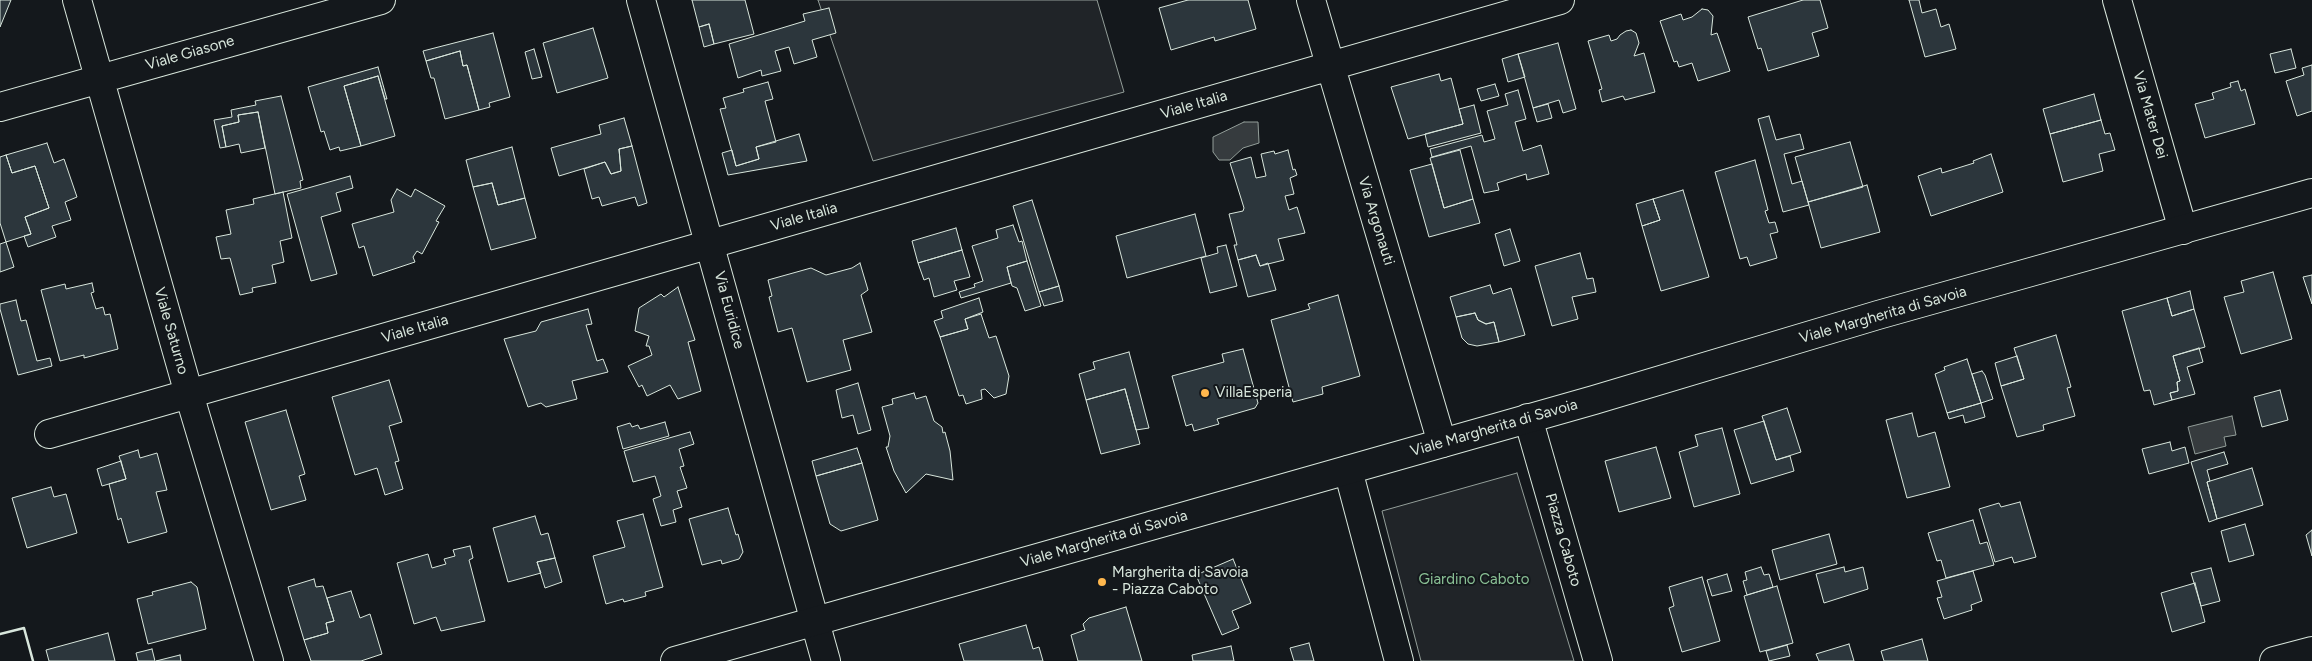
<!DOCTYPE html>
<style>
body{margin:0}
canvas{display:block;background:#14181c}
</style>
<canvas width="2312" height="661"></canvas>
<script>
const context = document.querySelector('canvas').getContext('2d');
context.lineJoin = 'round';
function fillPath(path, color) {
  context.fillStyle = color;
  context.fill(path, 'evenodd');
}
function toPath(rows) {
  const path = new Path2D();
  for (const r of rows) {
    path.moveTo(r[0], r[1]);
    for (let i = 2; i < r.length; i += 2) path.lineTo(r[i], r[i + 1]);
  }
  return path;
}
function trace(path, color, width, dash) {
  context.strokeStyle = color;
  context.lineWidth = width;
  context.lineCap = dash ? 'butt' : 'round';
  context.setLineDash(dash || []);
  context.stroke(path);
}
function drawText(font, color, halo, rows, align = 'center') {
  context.font = font + ' Figtree,sans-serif';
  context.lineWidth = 4;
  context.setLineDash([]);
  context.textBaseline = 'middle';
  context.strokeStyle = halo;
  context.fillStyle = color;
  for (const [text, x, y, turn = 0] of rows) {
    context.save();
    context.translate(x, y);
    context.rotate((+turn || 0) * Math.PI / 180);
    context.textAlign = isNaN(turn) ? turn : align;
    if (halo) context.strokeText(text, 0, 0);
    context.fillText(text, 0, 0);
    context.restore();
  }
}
const green = toPath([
 [818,0,1097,0,1124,92,873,161,818,0],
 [1517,473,1574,661,1421,661,1382,511,1517,473]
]);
fillPath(green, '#202428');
trace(green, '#939e99', 1);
const water = toPath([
 [1244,122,1258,122,1259,143,1243,148,1230,160,1219,160,1213,152,1213,137,1244,122],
 [2232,416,2236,435,2224,437,2226,446,2195,454,2188,427,2232,416]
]);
fillPath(water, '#363b3e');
trace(water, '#939e99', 1);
const building = toPath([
 [0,0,11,0,0,27,0,0],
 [692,0,745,0,754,34,714,44,709,24,699,27,692,0],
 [1188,0,1248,0,1256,29,1215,41,1214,37,1171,50,1159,8,1188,0],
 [1803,0,1820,0,1828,28,1812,33,1819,56,1768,71,1761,48,1758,49,1748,17,1803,0],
 [1909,0,1919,0,1922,13,1936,9,1941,27,1949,24,1956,49,1925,57,1909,0],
 [829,8,836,33,812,40,817,57,794,64,789,47,775,51,781,71,762,76,761,70,738,78,729,44,805,21,803,14,829,8],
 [1702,9,1708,10,1713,16,1711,35,1717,33,1730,71,1698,81,1692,63,1679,67,1677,61,1674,62,1660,21,1681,14,1683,20,1692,17,1702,9],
 [709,24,714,44,704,47,699,27,709,24],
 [593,28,608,78,557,93,543,43,593,28],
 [1631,30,1636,33,1639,43,1634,56,1644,53,1655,92,1625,100,1623,96,1602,102,1599,90,1602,89,1588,41,1609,35,1611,41,1617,39,1620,35,1626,31,1631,30],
 [493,33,510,97,489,103,490,107,479,110,467,65,463,66,460,51,426,61,423,51,493,33],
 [1558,43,1576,109,1563,113,1559,100,1533,108,1518,54,1558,43],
 [534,49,542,77,532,79,525,52,534,49],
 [2291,49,2296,68,2275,73,2270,54,2291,49],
 [460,51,463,66,467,65,479,110,445,119,434,78,431,78,426,61,460,51],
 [1518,54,1525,77,1508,82,1502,59,1518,54],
 [2312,65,2312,111,2297,116,2286,81,2304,75,2302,68,2312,65],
 [378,67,387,99,385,99,378,76,344,86,361,146,340,151,339,147,330,150,324,131,321,132,308,87,378,67],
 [1439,74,1441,81,1451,78,1463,124,1408,139,1391,87,1439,74],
 [378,76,395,136,361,146,344,86,378,76],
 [2238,81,2241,91,2245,89,2255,124,2205,138,2195,104,2214,99,2212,93,2231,87,2230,83,2238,81],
 [768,82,773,99,765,101,776,142,756,147,759,159,736,166,720,109,726,108,723,98,744,92,743,89,768,82],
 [1495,84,1499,96,1481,101,1477,89,1495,84],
 [1518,90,1526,119,1515,122,1523,151,1541,145,1549,174,1527,180,1526,174,1497,183,1499,190,1484,193,1471,146,1432,157,1430,149,1482,135,1484,142,1495,139,1487,111,1508,105,1505,94,1518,90],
 [2094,94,2101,120,2050,134,2043,109,2094,94],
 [281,96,303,180,300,181,301,188,275,194,258,112,238,115,239,122,222,126,226,147,220,148,214,120,232,117,231,110,256,105,255,101,281,96],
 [1548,104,1552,118,1537,122,1533,108,1548,104],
 [1474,105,1481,133,1428,147,1425,134,1463,124,1459,109,1474,105],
 [258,112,265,148,241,153,239,144,226,147,222,126,239,122,238,115,258,112],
 [1769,116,1776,140,1800,134,1804,149,1784,154,1792,184,1802,181,1809,205,1783,212,1758,119,1769,116],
 [624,118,632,146,619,149,621,171,611,174,605,162,559,176,551,148,601,134,599,125,624,118],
 [2101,120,2105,134,2110,133,2115,150,2099,154,2103,171,2063,182,2050,134,2101,120],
 [799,134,807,161,728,175,722,153,732,150,736,166,759,159,756,147,799,134],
 [1850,142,1863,187,1808,202,1795,157,1850,142],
 [47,143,54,163,64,159,77,197,65,202,71,220,52,226,56,237,28,247,24,236,31,234,25,217,49,208,35,166,12,173,6,155,47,143],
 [632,146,647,203,638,206,635,197,602,206,599,197,592,199,584,169,605,162,611,174,621,171,619,149,632,146],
 [512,147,525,198,498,205,492,183,473,187,466,160,512,147],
 [1288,150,1293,170,1295,169,1297,175,1290,178,1294,194,1285,196,1289,210,1297,207,1305,233,1278,239,1284,260,1260,266,1256,255,1238,260,1234,245,1237,245,1229,214,1243,211,1244,208,1230,163,1251,157,1256,178,1266,176,1261,154,1274,151,1275,154,1288,150],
 [1460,150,1473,199,1444,208,1430,158,1460,150],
 [1991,154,2003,192,1931,216,1918,176,1941,168,1942,173,1974,163,1973,161,1991,154],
 [6,155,12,173,35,166,49,208,25,217,31,234,6,242,0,223,0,157,6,155],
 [1755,160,1768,210,1765,211,1769,223,1775,222,1778,232,1770,234,1777,258,1750,266,1747,257,1740,259,1715,172,1755,160],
 [1432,164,1444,208,1473,199,1480,223,1429,237,1410,170,1432,164],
 [350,176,353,188,336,193,341,211,321,217,337,274,311,281,287,194,350,176],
 [492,183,498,205,525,198,536,238,491,250,473,187,492,183],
 [1867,185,1880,232,1821,248,1808,202,1867,185],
 [397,189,411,197,415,189,445,206,436,221,439,222,422,254,417,251,413,257,415,262,373,276,364,246,359,248,352,224,394,212,391,200,397,189],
 [1683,190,1709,277,1661,291,1642,226,1660,220,1653,199,1683,190],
 [283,192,292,238,280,241,284,262,272,265,276,283,252,288,253,292,240,295,230,258,221,259,216,237,231,234,226,210,254,204,253,199,283,192],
 [1653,199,1660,220,1642,226,1636,204,1653,199],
 [1032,200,1059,286,1039,292,1013,206,1032,200],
 [1195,214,1206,256,1127,278,1116,236,1195,214],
 [1013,225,1019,242,1022,241,1027,261,1007,267,1011,283,961,298,959,292,975,287,974,284,983,281,972,246,998,238,996,230,1013,225],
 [956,228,962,250,918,263,912,241,956,228],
 [1510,229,1520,261,1504,266,1495,234,1510,229],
 [6,242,14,267,0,272,0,244,6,242],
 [1226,245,1237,286,1210,293,1201,258,1218,253,1217,247,1226,245],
 [962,250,970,277,954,281,957,290,934,297,929,278,924,280,918,263,962,250],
 [1580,253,1587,279,1593,278,1596,292,1572,297,1578,319,1552,326,1535,266,1580,253],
 [1256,255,1260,266,1268,263,1276,290,1248,297,1238,260,1256,255],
 [1027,261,1041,306,1025,311,1017,288,1012,286,1007,267,1027,261],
 [860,263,868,290,861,295,872,332,843,340,851,370,807,382,792,328,778,332,769,297,772,296,768,280,811,268,826,275,852,268,860,263],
 [2273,272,2292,339,2241,354,2224,297,2244,292,2241,281,2273,272],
 [2312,275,2312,304,2303,277,2312,275],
 [92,283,94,292,91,293,96,309,103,307,105,315,110,314,118,349,84,358,84,355,60,361,41,290,65,284,66,289,92,283],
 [1490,285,1493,294,1511,288,1525,335,1499,342,1494,322,1486,324,1478,320,1475,313,1456,317,1450,297,1490,285],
 [1059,286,1063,301,1044,306,1039,292,1059,286],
 [678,287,695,340,688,342,701,391,678,399,670,385,647,396,642,385,639,387,628,366,652,355,649,346,646,346,649,336,635,331,639,308,661,294,664,297,678,287],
 [2190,291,2194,309,2172,316,2167,298,2190,291],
 [1338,295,1360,376,1322,387,1323,394,1293,402,1271,320,1310,309,1308,304,1338,295],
 [979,298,983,312,965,319,968,329,940,337,934,321,943,318,941,311,979,298],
 [2167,298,2172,316,2194,309,2205,347,2173,356,2180,381,2177,382,2178,391,2170,393,2172,400,2154,405,2150,390,2144,391,2122,311,2167,298],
 [16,300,21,321,26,320,37,361,50,358,52,366,18,375,0,309,0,304,16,300],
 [588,309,592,324,586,325,597,361,603,359,608,372,572,381,577,399,546,407,541,403,528,407,504,339,536,331,541,322,588,309],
 [1475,313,1478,320,1486,324,1494,322,1499,342,1477,346,1468,344,1462,338,1456,317,1475,313],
 [981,314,989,338,996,336,1009,376,1006,394,994,398,985,389,981,390,982,399,966,404,963,395,959,396,940,337,968,329,965,319,981,314],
 [2056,335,2071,387,2067,388,2075,416,2043,425,2044,430,2017,437,2001,386,2024,379,2014,348,2056,335],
 [2199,348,2203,362,2187,367,2195,394,2172,400,2170,393,2178,391,2177,382,2180,381,2173,356,2199,348],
 [1243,349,1258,403,1255,408,1217,419,1219,424,1194,431,1192,424,1186,426,1172,376,1224,362,1222,354,1243,349],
 [1129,352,1149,428,1136,430,1125,389,1086,400,1079,374,1095,369,1093,362,1129,352],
 [2017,356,2024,379,2001,386,1995,363,2017,356],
 [1967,359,1981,403,1947,413,1935,374,1945,370,1944,367,1967,359],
 [1982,371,1985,375,1993,399,1981,403,1972,374,1982,371],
 [389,380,402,422,389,426,399,461,395,462,403,489,385,495,377,468,355,475,332,397,389,380],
 [858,383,871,430,858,434,853,415,842,418,836,390,858,383],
 [1125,389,1140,444,1101,454,1086,400,1125,389],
 [2280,390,2288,420,2262,427,2254,397,2280,390],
 [914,393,916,399,926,396,934,421,942,427,943,433,945,432,950,451,953,480,926,474,906,493,894,471,886,447,888,447,890,436,882,407,893,404,892,399,914,393],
 [1981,403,1985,417,1965,423,1963,415,1949,419,1947,413,1981,403],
 [1787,408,1801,452,1776,460,1762,416,1787,408],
 [286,410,305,474,299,476,306,500,271,510,245,422,286,410],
 [1912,413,1918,437,1935,432,1950,487,1907,498,1886,420,1912,413],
 [1764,421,1776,460,1790,456,1794,471,1751,484,1734,430,1764,421],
 [665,422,669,436,623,449,617,427,630,423,632,427,638,425,640,429,665,422],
 [1722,428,1740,494,1694,507,1679,452,1698,446,1695,435,1722,428],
 [690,432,694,444,679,449,684,466,680,467,687,488,677,491,682,507,673,510,676,522,661,526,653,499,661,496,655,476,633,482,624,451,690,432],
 [2170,442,2172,451,2185,447,2189,463,2149,474,2142,449,2170,442],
 [1656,447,1671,498,1619,512,1605,461,1656,447],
 [857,448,862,463,816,476,812,461,857,448],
 [138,450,140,458,157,453,167,490,156,492,167,532,128,543,121,518,118,520,109,484,126,479,119,456,138,450],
 [2224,452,2228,464,2207,470,2210,481,2207,482,2217,519,2209,522,2191,462,2224,452],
 [121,461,126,479,102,486,97,469,121,461],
 [862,463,878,520,841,531,830,524,816,476,862,463],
 [2252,468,2263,505,2217,519,2207,482,2252,468],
 [51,487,54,497,66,494,77,533,27,548,12,498,51,487],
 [2020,502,2036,557,2014,563,2012,557,1995,562,1979,509,1999,503,2001,507,2020,502],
 [728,508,736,535,738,534,743,552,739,559,722,564,721,560,702,565,689,519,728,508],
 [643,514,663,587,645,592,646,596,624,602,623,599,606,604,593,556,625,547,617,521,643,514],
 [535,516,541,535,548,533,555,558,537,562,541,573,508,582,493,528,535,516],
 [1973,520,1980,544,1987,542,1994,565,1946,578,1941,560,1937,561,1928,533,1973,520],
 [2245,524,2254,555,2229,562,2221,531,2245,524],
 [2312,530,2312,556,2306,535,2312,530],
 [1829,534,1837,564,1780,580,1772,550,1829,534],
 [470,546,473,558,469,560,485,621,441,631,436,617,414,624,397,563,428,554,432,568,446,564,444,559,455,556,453,550,470,546],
 [555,558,562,582,545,588,537,562,555,558],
 [1233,559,1251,603,1232,611,1239,628,1222,635,1196,575,1233,559],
 [1761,567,1764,575,1769,574,1773,587,1747,595,1743,581,1747,580,1745,572,1761,567],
 [1844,567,1845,572,1863,567,1868,589,1824,603,1816,574,1844,567],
 [2211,568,2220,601,2201,606,2191,573,2211,568],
 [1973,571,1982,601,1971,605,1972,610,1944,619,1937,598,1942,597,1937,581,1973,571],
 [1727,574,1732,591,1712,596,1707,580,1727,574],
 [1702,577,1720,641,1682,652,1669,608,1674,606,1669,587,1702,577],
 [314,579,316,587,323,586,334,621,326,623,328,633,304,640,288,587,314,579],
 [191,582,197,587,206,629,148,644,137,599,153,595,152,592,191,582],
 [2195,583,2205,622,2172,632,2161,593,2195,583],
 [1777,586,1793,643,1760,652,1744,596,1777,586],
 [351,591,360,618,370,614,382,654,361,661,311,661,304,640,328,633,326,623,334,621,327,598,351,591],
 [1126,607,1142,661,1078,661,1071,635,1085,630,1083,624,1089,618,1126,607],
 [1026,625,1033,649,1039,647,1043,661,964,661,959,644,1026,625],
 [108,633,115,661,49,661,46,650,108,633],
 [1922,639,1928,661,1884,661,1881,651,1922,639],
 [1309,643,1314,661,1294,661,1290,648,1309,643],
 [1849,644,1854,661,1819,661,1816,654,1849,644],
 [1787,645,1790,656,1769,661,1766,651,1787,645],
 [1231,646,1234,661,1193,661,1192,655,1231,646],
 [152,649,155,661,138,661,136,653,152,649],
 [180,655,181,661,156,661,180,655]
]);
fillPath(building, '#2c363c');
trace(building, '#d8e6dc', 1);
const minor = toPath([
 [77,0,189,394,269,661],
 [641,0,826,661],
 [1311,0,1442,443],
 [2117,0,2183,230],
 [0,107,381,0],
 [1528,418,1598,661],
 [49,434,1560,0],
 [1348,470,1399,661],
 [2274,661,2312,651]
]);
const tertiary = toPath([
 [675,661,1594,400,1878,315,2312,193]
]);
trace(minor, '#d8e6dc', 30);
trace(tertiary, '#d8e6dc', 30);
trace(minor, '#14181c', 28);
trace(tertiary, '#14181c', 28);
trace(toPath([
 [0,634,24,628,33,661]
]), '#d8e6dc', 2.5);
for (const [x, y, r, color] of [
 [1205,393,5,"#ffb74d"],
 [1102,582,5,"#ffb74d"]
]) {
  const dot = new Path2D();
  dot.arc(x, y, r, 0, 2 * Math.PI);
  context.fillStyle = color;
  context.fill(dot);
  trace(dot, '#14181c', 2);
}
drawText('15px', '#d8e6dc', '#14181c', [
 ["Viale Giasone",190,53,-16],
 ["Viale Italia",1194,105,-16],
 ["Via Mater Dei",2150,115,74],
 ["Viale Italia",804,217,-16],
 ["Via Argonauti",1376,221,73],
 ["Via Euridice",729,310,75],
 ["Viale Margherita di Savoia",1883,315,-16],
 ["Viale Italia",415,329,-16],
 ["Viale Saturno",171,331,74],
 ["Viale Margherita di Savoia",1494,428,-16],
 ["Viale Margherita di Savoia",1104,539,-16],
 ["Piazza Caboto",1563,540,74]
]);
drawText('15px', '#d8e6dc', '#14181c', [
 ["VillaEsperia",1215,393],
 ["Margherita di Savoia",1112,573],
 ["- Piazza Caboto",1112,590]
], 'left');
drawText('15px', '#8ac095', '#14181c', [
 ["Giardino Caboto",1474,580]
]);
</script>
